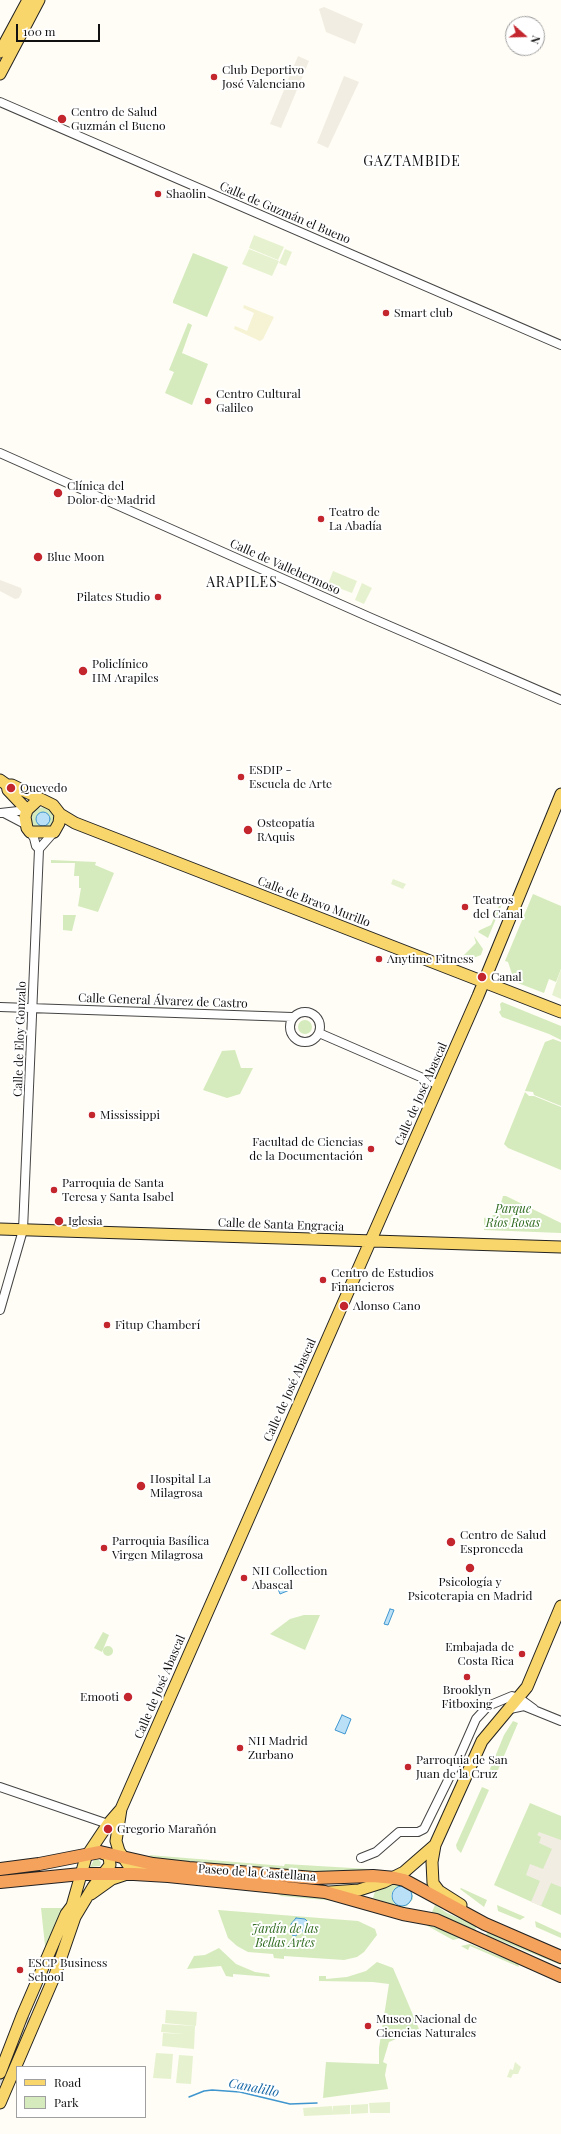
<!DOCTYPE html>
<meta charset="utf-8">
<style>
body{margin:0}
#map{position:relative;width:561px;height:2134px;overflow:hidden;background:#fffdf5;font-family:"Playfair Display",serif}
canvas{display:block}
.legend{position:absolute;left:16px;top:2066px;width:130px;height:52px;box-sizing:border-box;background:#fff;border:1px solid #a0a0a0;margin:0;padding:5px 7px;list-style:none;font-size:12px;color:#111}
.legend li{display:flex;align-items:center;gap:8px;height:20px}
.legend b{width:20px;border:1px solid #a0a0a0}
.north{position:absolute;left:505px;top:16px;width:40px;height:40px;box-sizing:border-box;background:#fff;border:1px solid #a0a0a0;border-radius:50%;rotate:110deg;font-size:11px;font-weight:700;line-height:16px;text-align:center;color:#111}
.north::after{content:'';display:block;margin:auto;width:14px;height:18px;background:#c4262e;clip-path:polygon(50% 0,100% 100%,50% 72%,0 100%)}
.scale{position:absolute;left:16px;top:24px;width:84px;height:18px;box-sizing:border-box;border:2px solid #111;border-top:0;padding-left:5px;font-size:12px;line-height:14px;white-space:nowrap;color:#111;-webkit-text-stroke:3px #fff;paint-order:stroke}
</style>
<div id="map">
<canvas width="561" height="2134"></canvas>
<ul class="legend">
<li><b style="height:5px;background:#f9d66b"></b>Road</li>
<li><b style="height:11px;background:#d5ebbd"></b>Park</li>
</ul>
<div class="north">N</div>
<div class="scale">100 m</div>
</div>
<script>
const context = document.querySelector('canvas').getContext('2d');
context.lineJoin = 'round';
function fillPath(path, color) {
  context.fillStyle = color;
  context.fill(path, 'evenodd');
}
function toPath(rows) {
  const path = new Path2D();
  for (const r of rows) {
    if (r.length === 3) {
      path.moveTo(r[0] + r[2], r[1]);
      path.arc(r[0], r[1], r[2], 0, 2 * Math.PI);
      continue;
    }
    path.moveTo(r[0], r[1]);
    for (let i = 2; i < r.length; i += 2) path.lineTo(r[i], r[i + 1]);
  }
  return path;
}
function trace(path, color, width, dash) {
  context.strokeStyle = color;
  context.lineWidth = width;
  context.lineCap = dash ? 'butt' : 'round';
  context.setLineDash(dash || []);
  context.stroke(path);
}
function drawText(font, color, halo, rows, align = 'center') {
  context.font = font + ' "Playfair Display",serif';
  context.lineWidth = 4;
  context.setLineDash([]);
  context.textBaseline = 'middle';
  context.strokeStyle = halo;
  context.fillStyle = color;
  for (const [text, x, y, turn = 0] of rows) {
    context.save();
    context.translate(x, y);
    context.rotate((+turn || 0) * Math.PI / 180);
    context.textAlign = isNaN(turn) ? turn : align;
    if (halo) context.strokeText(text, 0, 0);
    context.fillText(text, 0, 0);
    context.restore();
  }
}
fillPath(toPath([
 [244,305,274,317,263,339,260,341,234,329,235,326,247,331,254,313,243,308]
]), '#f6f3d4');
fillPath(toPath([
 [193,253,228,267,207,317,173,303,173,301],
 [188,323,192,325,182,353,208,364,192,405,165,393,174,372,169,370],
 [43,807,51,810,54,817,51,828,33,827,31,815,36,809],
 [51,860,96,862,95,865,114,873,98,912,78,906,81,888,79,888,79,876,74,876,75,863,51,863],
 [533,894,561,906,561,969,556,982,549,979,544,993,510,980,512,974,508,962,505,961],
 [503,896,502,904,488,938,478,932,480,930,491,925],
 [63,915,76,915,72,931,63,930],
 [474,936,483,949,481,955,465,961,460,959,476,943],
 [502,1002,561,1026,561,1040,549,1034,502,1017,499,1012,501,1010,500,1004],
 [305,1027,7],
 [553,1039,561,1042,561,1106,534,1095,533,1092,525,1091,545,1042],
 [235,1050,241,1068,253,1068,240,1094,227,1098,203,1090,222,1051],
 [525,1092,529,1096,534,1096,561,1107,561,1170,508,1148,504,1144],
 [503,1196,506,1196,561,1223,561,1233,484,1230,484,1218,492,1216,499,1210],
 [304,1615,320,1615,305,1650,270,1634,290,1619],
 [103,1632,109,1635,102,1652,94,1648],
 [108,1651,5],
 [513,1721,518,1723,495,1777,488,1774,504,1735],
 [482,1787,489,1790,461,1853,457,1849,456,1845],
 [530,1803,561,1816,561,1915,494,1885],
 [149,1855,284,1866,285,1864,369,1869,340,1874,249,1868,153,1858],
 [98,1859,101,1862,100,1866,90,1867,94,1860],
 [394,1882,412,1889,413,1899,407,1906,400,1907,373,1898,375,1891],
 [410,1889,412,1897,408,1904,400,1906,395,1904,391,1896,393,1890],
 [461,1888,487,1900,484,1907,460,1889],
 [276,1893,324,1896,337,1901,281,1896],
 [435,1905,447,1913,477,1926,475,1930,432,1912],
 [497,1905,525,1917,520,1920,498,1911],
 [41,1908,62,1908,46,1955],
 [218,1910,358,1921,375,1929,377,1935,364,1952,357,1957,344,1960,284,1956,284,1959,274,1958,273,1954,248,1952,237,1946,228,1938],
 [535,1921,561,1933,561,1938,536,1927],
 [424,1924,435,1927,461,1938,453,1940],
 [488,1931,561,1964,561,1965,486,1935],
 [470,1944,518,1964,519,1967,470,1946,468,1950,461,1946],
 [219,1948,236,1964,255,1972,269,1974,270,1977,233,1974,233,1977,226,1976,221,1966,187,1969,194,1956,205,1955],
 [377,1962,393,1968,419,2029,389,2042,383,2062,387,2064,385,2075,388,2089,323,2098,326,2062,379,2064,379,2048,389,1984,373,1982,320,1981,319,1981,319,1976,326,1976,326,1979,347,1977,366,1971]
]), '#d5ebbd');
fillPath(toPath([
 [254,235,284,247,278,260,249,248],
 [249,249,279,261,272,276,242,264],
 [285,249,292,252,286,266,279,263],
 [333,571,357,581,352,593,328,584],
 [362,583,372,588,364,604,355,600],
 [393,879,406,884,403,889,391,884],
 [561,969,561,999,552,995],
 [166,2010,197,2012,196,2026,165,2023],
 [162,2024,195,2026,194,2049,162,2046,163,2033,185,2034,161,2032],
 [156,2053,173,2054,171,2079,153,2078],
 [179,2055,193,2056,191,2084,176,2083],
 [515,2062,521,2067,518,2074,513,2074,511,2078,507,2077,510,2069,513,2070],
 [390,2102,390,2113,370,2113,369,2103],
 [368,2104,368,2113,351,2114,351,2105],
 [350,2105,350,2114,304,2116,303,2108,332,2106,332,2112,333,2106]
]), '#e6f2cf');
fillPath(toPath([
 [324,7,363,24,355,44,326,32,319,9],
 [298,56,309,61,281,128,270,124],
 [344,76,359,82,328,148,317,143],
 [0,580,21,588,22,592,19,598,15,599,0,591],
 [539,1832,561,1840,561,1887,551,1883,541,1906,531,1902,540,1881,526,1875,530,1864,543,1869,552,1849,539,1843,541,1837,537,1835]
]), '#f1ede2');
const water = toPath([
 [43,819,7],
 [290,1585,292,1589,280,1594,278,1589,290,1585],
 [390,1609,394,1610,388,1625,384,1624,390,1609],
 [342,1715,351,1719,345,1734,335,1730,342,1715],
 [402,1896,10],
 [296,1918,305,1919,310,1924,307,1934,304,1934,302,1930,298,1930,296,1936,292,1935,291,1924,296,1918]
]);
fillPath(water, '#b9e0f7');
trace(water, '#3f96cf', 1);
trace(toPath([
 [189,2097,204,2091,212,2090,240,2092,290,2104,317,2103]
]), '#3f96cf', 1.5);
trace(toPath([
 [0,2084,29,2017]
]), '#dbdad3', 11, [11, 5.5]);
const minor = toPath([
 [0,102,561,345],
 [0,453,369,617,561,700],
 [0,813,27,810],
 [4,813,25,824],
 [30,832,34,838,36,846,39,849],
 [0,1007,292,1017],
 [305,1027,15],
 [319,1033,439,1085],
 [0,1310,23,1230,39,849,54,832],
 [510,1709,524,1706,561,1721],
 [0,1787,108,1824],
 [361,1858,376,1852,399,1832,418,1832,424,1829,458,1760,476,1719,488,1706,512,1696,519,1698,534,1709]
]);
const major = toPath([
 [0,52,28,0],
 [0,74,39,0],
 [0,780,7,785,8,790,27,810],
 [7,785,12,785,53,805,60,814,59,823,54,832,30,832,27,828,25,817,27,810,39,799],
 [60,814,75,823,561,1012],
 [0,1229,561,1247],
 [145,1872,129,1866,119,1851,116,1841,121,1809,478,996,561,794],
 [330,1892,359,1890,384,1882,404,1872,435,1845],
 [91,1894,112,1879,124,1875],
 [461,1905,439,1891,433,1883,432,1862,435,1845,482,1741,527,1687,561,1606],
 [0,2073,22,2016,66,1914,72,1906,86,1857,108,1824,121,1809],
 [0,2103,55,1975,75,1917,93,1887,110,1865,109,1856,100,1852]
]);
const highway = toPath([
 [0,1869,39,1864,100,1852,153,1864,189,1868,314,1878,373,1876,395,1878,404,1880,485,1924,561,1957],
 [0,1882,81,1874,134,1874,168,1876,325,1892,403,1914,436,1920,561,1976]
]);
trace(minor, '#444', 10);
trace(major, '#222', 13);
trace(highway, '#222', 14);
trace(minor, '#fff', 8);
trace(major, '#f9d66b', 11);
trace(highway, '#f5a25d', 12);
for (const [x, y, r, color] of [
 [214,77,4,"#c4262e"],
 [62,119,5,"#c4262e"],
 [158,194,4,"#c4262e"],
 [386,313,4,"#c4262e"],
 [208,401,4,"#c4262e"],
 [58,493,5,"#c4262e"],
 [321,519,4,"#c4262e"],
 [38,557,5,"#c4262e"],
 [158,597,4,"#c4262e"],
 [83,671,5,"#c4262e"],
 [241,777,4,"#c4262e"],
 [11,788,5,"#c4262e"],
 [248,830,5,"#c4262e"],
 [465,907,4,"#c4262e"],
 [379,959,4,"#c4262e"],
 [482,977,5,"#c4262e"],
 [92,1115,4,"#c4262e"],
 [371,1149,4,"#c4262e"],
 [54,1190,4,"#c4262e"],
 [59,1221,5,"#c4262e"],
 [323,1280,4,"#c4262e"],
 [344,1306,5,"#c4262e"],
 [107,1325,4,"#c4262e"],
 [141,1486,5,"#c4262e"],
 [451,1542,5,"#c4262e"],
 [104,1548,4,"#c4262e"],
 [470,1568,5,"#c4262e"],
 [244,1578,4,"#c4262e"],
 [522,1654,4,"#c4262e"],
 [467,1677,4,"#c4262e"],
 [128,1697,5,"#c4262e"],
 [240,1748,4,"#c4262e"],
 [408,1767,4,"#c4262e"],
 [108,1829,5,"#c4262e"],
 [20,1970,4,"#c4262e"],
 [368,2026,4,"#c4262e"]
]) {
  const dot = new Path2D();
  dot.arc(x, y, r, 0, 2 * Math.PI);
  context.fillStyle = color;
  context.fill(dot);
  trace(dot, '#fff', 1.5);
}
drawText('12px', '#111', '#fff', [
 ["Club Deportivo",222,70],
 ["José Valenciano",222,84],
 ["Centro de Salud",71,112],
 ["Guzmán el Bueno",71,126],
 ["Shaolin",166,194],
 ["Smart club",394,313],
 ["Centro Cultural",216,394],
 ["Galileo",216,408],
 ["Clínica del",67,486],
 ["Dolor de Madrid",67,500],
 ["Teatro de",329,512],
 ["La Abadía",329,526],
 ["Blue Moon",47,557],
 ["Pilates Studio",150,597,"right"],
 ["Policlínico",92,664],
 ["HM Arapiles",92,678],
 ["ESDIP -",249,770],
 ["Escuela de Arte",249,784],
 ["Quevedo",20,788],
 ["Osteopatía",257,823],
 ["RAquis",257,837],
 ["Teatros",473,900],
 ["del Canal",473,914],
 ["Anytime Fitness",387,959],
 ["Canal",491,977],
 ["Mississippi",100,1115],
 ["Facultad de Ciencias",363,1142,"right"],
 ["de la Documentación",363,1156,"right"],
 ["Parroquia de Santa",62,1183],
 ["Teresa y Santa Isabel",62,1197],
 ["Iglesia",68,1221],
 ["Centro de Estudios",331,1273],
 ["Financieros",331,1287],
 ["Alonso Cano",353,1306],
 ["Fitup Chamberí",115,1325],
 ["Hospital La",150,1479],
 ["Milagrosa",150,1493],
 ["Centro de Salud",460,1535],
 ["Espronceda",460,1549],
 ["Parroquia Basílica",112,1541],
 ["Virgen Milagrosa",112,1555],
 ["NH Collection",252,1571],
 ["Abascal",252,1585],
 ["Psicología y",470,1582,"center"],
 ["Psicoterapia en Madrid",470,1596,"center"],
 ["Embajada de",514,1647,"right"],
 ["Costa Rica",514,1661,"right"],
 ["Brooklyn",467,1690,"center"],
 ["Fitboxing",467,1704,"center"],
 ["Emooti",119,1697,"right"],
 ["NH Madrid",248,1741],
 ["Zurbano",248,1755],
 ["Parroquia de San",416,1760],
 ["Juan de la Cruz",416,1774],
 ["Gregorio Marañón",117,1829],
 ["ESCP Business",28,1963],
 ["School",28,1977],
 ["Museo Nacional de",376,2019],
 ["Ciencias Naturales",376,2033]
], 'left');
drawText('12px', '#111', '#fff', [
 ["Calle de Guzmán el Bueno",285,213,23],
 ["Calle de Vallehermoso",285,567,24],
 ["Calle de Bravo Murillo",314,902,21],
 ["Calle General Álvarez de Castro",163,1001,2],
 ["Calle de Eloy Gonzalo",20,1039,-88],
 ["Calle de José Abascal",421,1094,-66],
 ["Calle de Santa Engracia",281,1225,2],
 ["Calle de José Abascal",290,1390,-66],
 ["Calle de José Abascal",160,1687,-67],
 ["Paseo de la Castellana",257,1873,4]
]);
drawText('italic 12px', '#2f6b1f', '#fff', [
 ["Parque",513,1209],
 ["Ríos Rosas",513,1223],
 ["Jardín de las",285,1929],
 ["Bellas Artes",285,1943]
]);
drawText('italic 13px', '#1768a6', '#fff', [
 ["Canalillo",254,2088,11]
]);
context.letterSpacing = '1px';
drawText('14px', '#111', '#fff', [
 ["GAZTAMBIDE",412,162],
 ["ARAPILES",242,583]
]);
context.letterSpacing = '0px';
</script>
